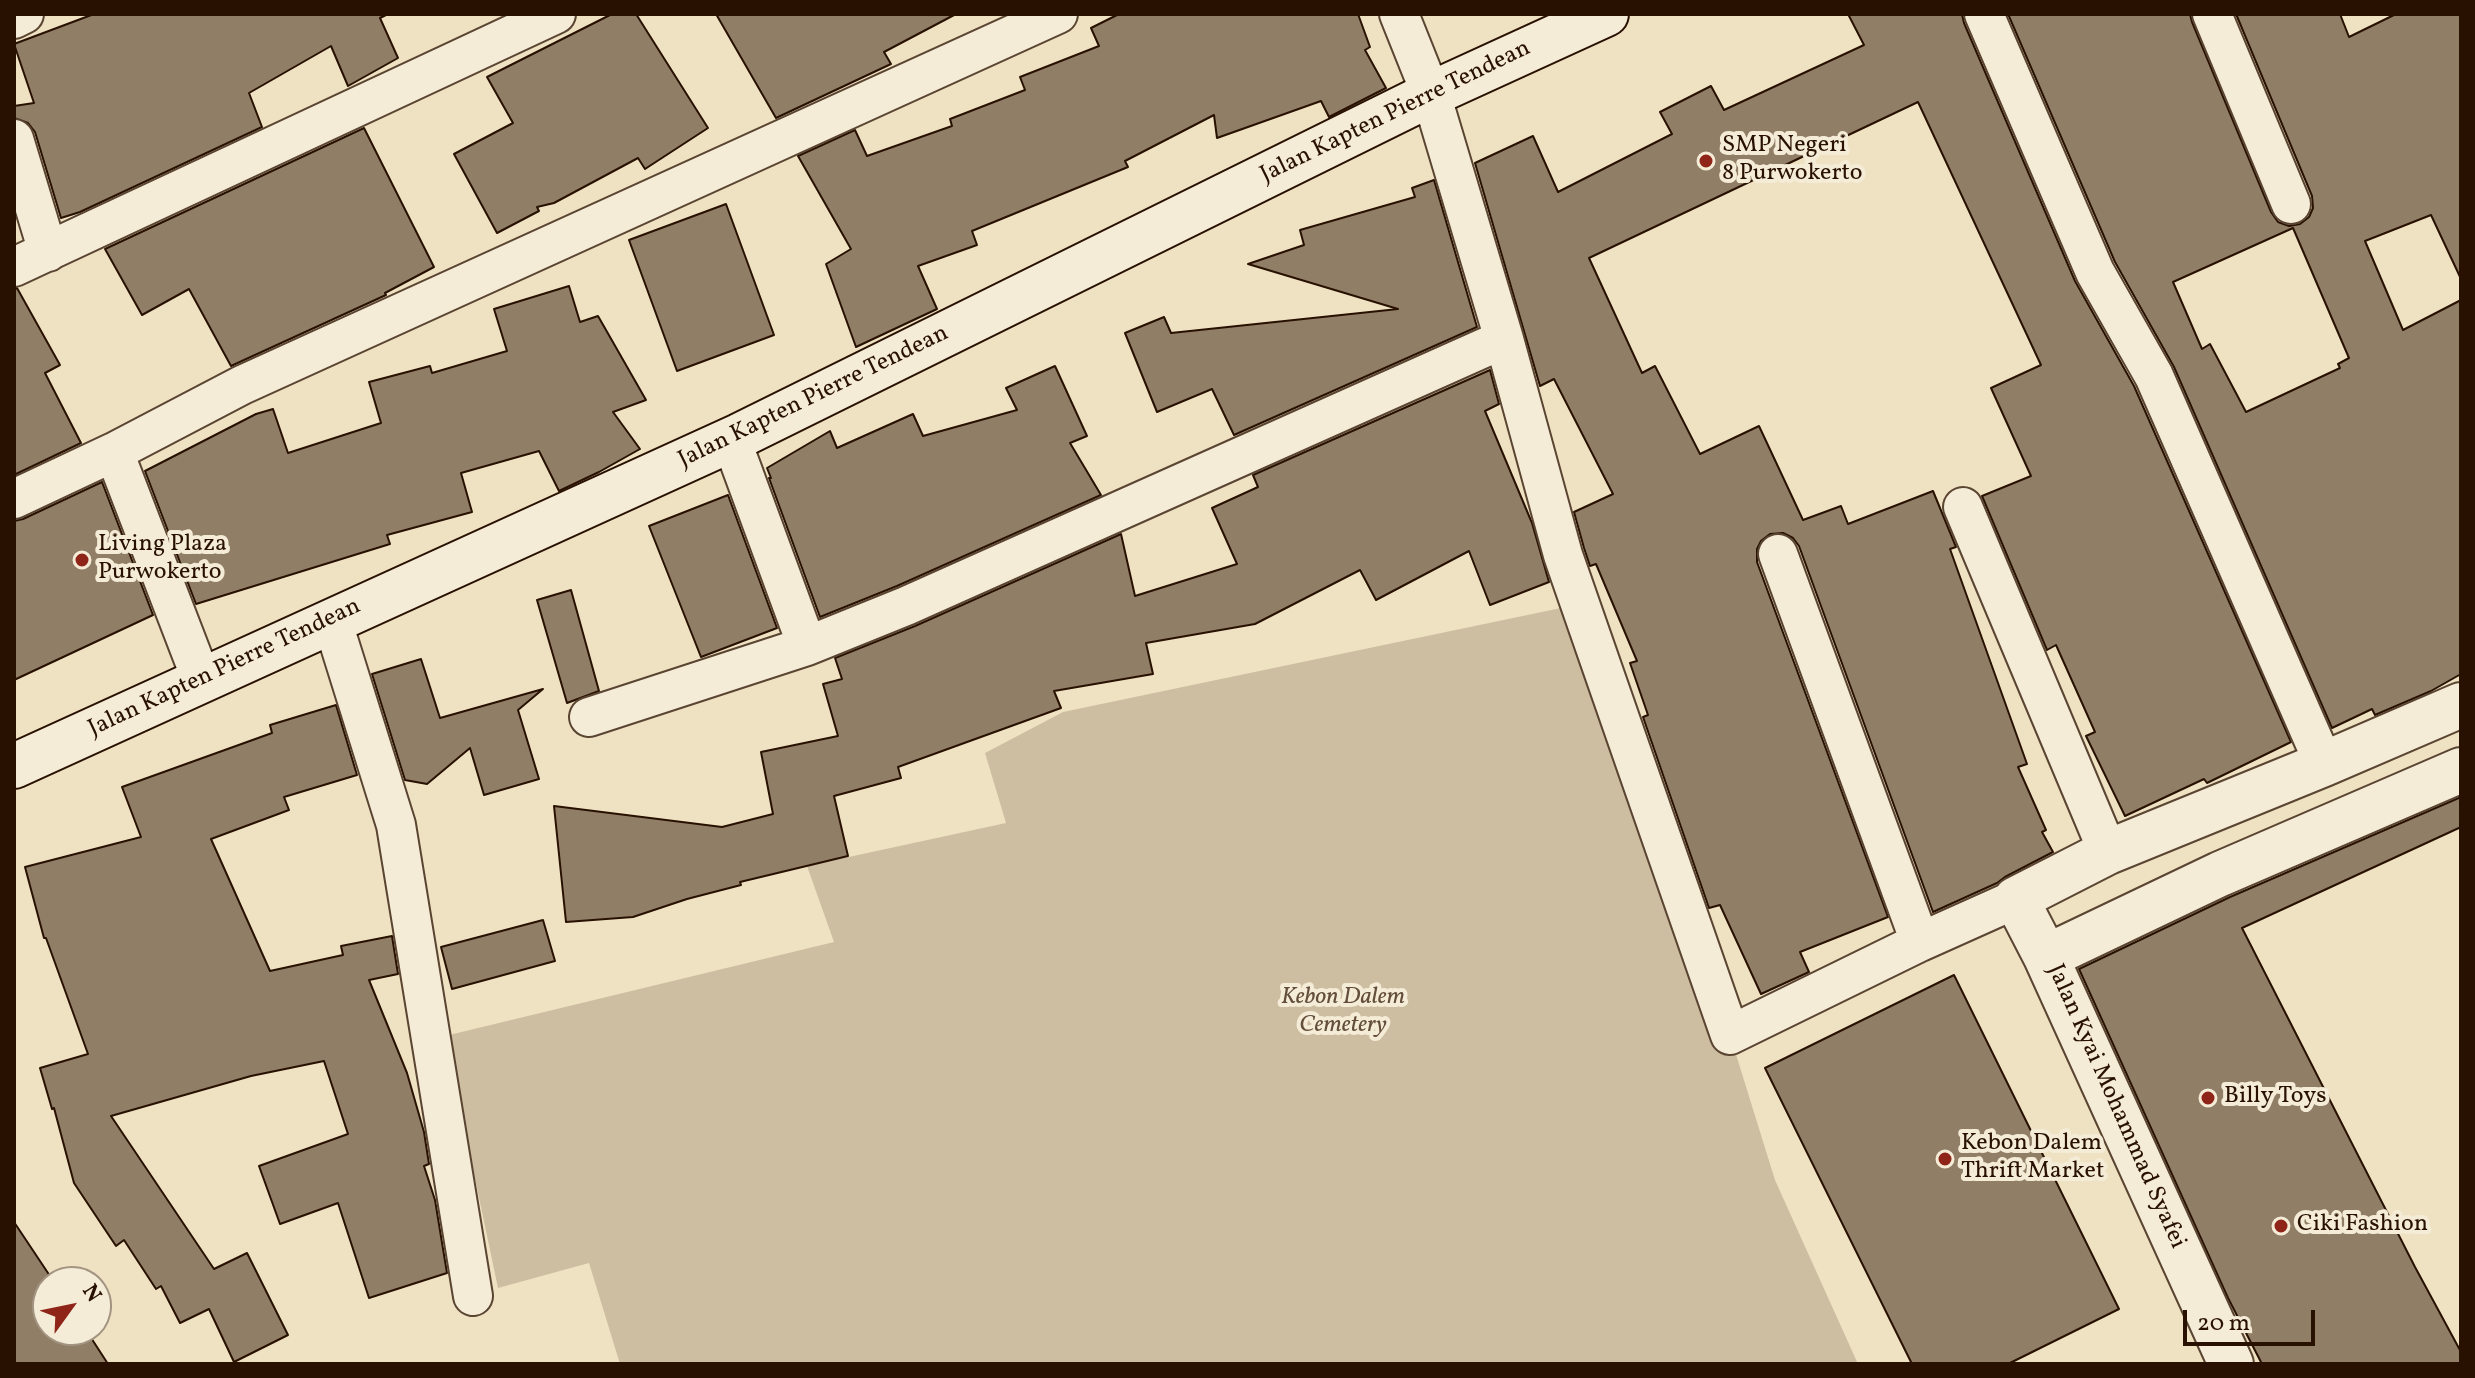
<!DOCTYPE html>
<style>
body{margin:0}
#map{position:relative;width:2475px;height:1378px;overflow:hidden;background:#efe2c2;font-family:Vollkorn,serif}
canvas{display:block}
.frame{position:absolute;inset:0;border:16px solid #291102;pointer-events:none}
.north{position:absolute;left:32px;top:1266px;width:80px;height:80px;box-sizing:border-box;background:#f5ecd7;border:2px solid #a39482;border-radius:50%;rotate:57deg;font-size:22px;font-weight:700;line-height:32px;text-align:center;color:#291102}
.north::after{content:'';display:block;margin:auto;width:28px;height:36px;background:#8f2418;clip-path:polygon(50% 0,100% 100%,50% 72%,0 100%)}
.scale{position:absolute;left:2183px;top:1310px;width:132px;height:36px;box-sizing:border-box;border:4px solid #291102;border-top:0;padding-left:10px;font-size:24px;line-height:28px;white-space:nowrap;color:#291102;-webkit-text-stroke:6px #f5ecd7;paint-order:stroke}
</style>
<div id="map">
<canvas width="2475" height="1378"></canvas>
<div class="frame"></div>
<div class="north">N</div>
<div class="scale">20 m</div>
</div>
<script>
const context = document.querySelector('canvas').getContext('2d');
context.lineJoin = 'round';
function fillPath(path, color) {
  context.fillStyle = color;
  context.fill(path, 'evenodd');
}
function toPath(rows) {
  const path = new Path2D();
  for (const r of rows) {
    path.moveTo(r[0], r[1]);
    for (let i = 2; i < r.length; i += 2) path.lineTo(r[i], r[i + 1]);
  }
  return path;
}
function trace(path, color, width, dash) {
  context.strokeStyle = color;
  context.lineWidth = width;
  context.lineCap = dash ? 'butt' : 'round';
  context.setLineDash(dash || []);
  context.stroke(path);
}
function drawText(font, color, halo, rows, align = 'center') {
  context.font = font + ' Vollkorn,serif';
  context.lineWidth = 8;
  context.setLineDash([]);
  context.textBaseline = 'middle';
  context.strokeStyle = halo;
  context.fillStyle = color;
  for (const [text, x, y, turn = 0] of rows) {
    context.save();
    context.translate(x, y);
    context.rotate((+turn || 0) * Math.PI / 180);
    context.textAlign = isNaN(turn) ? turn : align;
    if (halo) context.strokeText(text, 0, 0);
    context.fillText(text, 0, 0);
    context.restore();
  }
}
fillPath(toPath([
 [1580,604,1730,1035,1775,1180,1858,1364,620,1364,589,1263,498,1288,445,1036,834,942,807,866,1006,823,985,753,1063,712]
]), '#cdbea1');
const building = toPath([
 [94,14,388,14,380,18,398,58,348,86,331,46,249,93,262,127,80,212,61,218,35,132,28,123,14,118,14,106,34,103,14,44,94,14],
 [612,14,636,14,708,128,645,169,638,158,554,203,537,207,539,211,497,233,454,154,513,123,487,77,612,14],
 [716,14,956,14,884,52,891,64,776,118,716,14],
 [1119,14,1358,14,1370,47,1365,50,1386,88,1329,117,1321,101,1217,138,1214,115,1125,161,1128,167,972,231,977,245,918,266,937,309,856,347,826,264,851,249,798,156,855,130,867,156,952,126,950,119,1025,90,1020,77,1099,46,1091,28,1119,14],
 [1848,14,1962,14,1964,23,2075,281,2134,386,2291,742,2207,783,2204,779,2125,816,2086,736,2095,732,2056,645,2047,650,1982,496,2031,476,1991,388,2041,365,1918,102,1589,258,1642,373,1655,366,1700,454,1759,426,1803,520,1841,506,1848,524,1933,491,1956,547,1950,549,2027,764,2018,767,2046,830,2042,832,2053,852,2005,877,1997,883,1933,912,1799,546,1793,538,1783,533,1770,534,1761,541,1757,549,1757,562,1888,917,1800,952,1809,972,1761,994,1720,905,1709,908,1643,717,1648,715,1630,663,1637,661,1596,564,1590,566,1584,548,1574,512,1613,494,1554,379,1540,386,1475,163,1533,136,1558,192,1672,134,1660,112,1711,86,1724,110,1864,45,1848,14],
 [2008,14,2190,14,2192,22,2271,212,2278,222,2289,226,2300,224,2309,217,2313,208,2312,196,2236,14,2340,14,2349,37,2396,14,2461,14,2461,279,2431,215,2365,241,2403,330,2461,300,2461,674,2431,691,2375,715,2372,709,2332,728,2174,367,2115,262,2008,14],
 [2293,228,2349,358,2338,364,2340,368,2246,412,2210,344,2202,349,2173,282,2293,228],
 [364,128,434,267,385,293,386,295,231,366,189,289,142,315,105,249,364,128],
 [1434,180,1477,327,1234,435,1212,389,1157,412,1125,333,1164,317,1171,333,1398,309,1248,264,1304,245,1300,230,1415,197,1412,188,1434,180],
 [726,204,774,335,677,371,629,240,726,204],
 [569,286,580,322,598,316,646,400,613,412,640,449,599,472,559,491,539,451,461,473,472,512,387,535,390,544,196,604,145,471,256,414,273,409,288,453,381,423,369,382,430,366,432,373,507,351,494,309,569,286],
 [17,288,60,365,45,373,81,443,14,475,14,289,17,288],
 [1055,366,1087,436,1070,443,1101,495,897,586,820,617,769,478,771,478,767,468,830,431,837,448,913,414,923,436,1017,410,1006,388,1055,366],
 [1490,370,1499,404,1485,411,1532,523,1549,582,1490,605,1469,551,1376,600,1360,570,1255,624,1146,643,1153,674,1054,691,1061,708,898,767,901,778,834,796,848,856,740,882,741,885,687,899,633,917,566,922,554,806,722,827,773,814,761,752,838,736,823,684,842,679,835,658,915,626,1121,534,1135,596,1237,564,1212,508,1258,487,1253,475,1490,370],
 [102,482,153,615,14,680,14,521,23,519,102,482],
 [728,495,777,628,701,657,649,526,728,495],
 [571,590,599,691,567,703,537,600,571,590],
 [421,659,440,718,543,689,518,710,539,779,484,795,470,748,427,784,405,780,372,674,421,659],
 [336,705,357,775,284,797,289,810,211,839,270,971,343,955,341,946,392,936,398,974,369,980,407,1073,424,1132,429,1164,424,1166,435,1200,447,1273,369,1298,338,1203,280,1224,259,1166,348,1134,324,1061,251,1076,111,1116,214,1269,247,1253,288,1335,234,1362,209,1309,180,1323,161,1286,156,1289,124,1240,116,1246,74,1183,54,1108,52,1109,40,1068,88,1054,46,938,44,938,25,867,141,837,122,787,272,733,270,725,336,705],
 [2461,797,2461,827,2242,928,2415,1267,2461,1352,2461,1364,2262,1364,2228,1298,2079,969,2230,897,2461,797],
 [543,920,555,961,452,989,441,947,543,920],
 [1954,975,2119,1309,2008,1364,1912,1364,1765,1068,1954,975],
 [14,1222,54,1282,48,1282,48,1330,86,1330,108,1364,14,1364,14,1222]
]);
fillPath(building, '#907e66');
trace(building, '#291102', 2);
const minor = toPath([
 [1399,14,1431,94,1504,339,1563,555,1730,1035,1920,942,2016,899],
 [1984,14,2095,272,2154,376,2324,764],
 [2212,14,2291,204],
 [14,19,24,14],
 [14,139,48,252],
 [14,267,556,14],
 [731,439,807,646],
 [114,452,202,681],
 [14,499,114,452,242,385,1058,14],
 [1963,507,2108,852],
 [1778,554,1920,942],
 [332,620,396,825,473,1296],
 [589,717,807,646,906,606,1504,339]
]);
const tertiary = toPath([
 [2046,957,2220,874,2461,770],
 [2231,1364,2046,957,2016,899,2108,852,2324,764,2461,705]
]);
const secondary = toPath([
 [14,766,739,436,1431,94,1606,14]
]);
trace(minor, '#5a4532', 42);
trace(tertiary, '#5a4532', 48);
trace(secondary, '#291102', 48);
trace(minor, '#f5ecd7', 38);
trace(tertiary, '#f5ecd7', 44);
trace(secondary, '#f5ecd7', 44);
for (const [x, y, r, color] of [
 [1706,161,8,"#8f2418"],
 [82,560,8,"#8f2418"],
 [2208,1098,8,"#8f2418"],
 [1945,1159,8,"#8f2418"],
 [2281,1226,8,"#8f2418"]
]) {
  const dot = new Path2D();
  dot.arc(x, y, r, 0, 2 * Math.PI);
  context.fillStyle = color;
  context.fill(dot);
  trace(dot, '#f5ecd7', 3);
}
drawText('24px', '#291102', '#f5ecd7', [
 ["Jalan Kapten Pierre Tendean",1396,113,-26],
 ["Jalan Kapten Pierre Tendean",814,398,-26],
 ["Jalan Kapten Pierre Tendean",225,669,-25],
 ["Jalan Kyai Mohammad Syafei",2115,1107,66]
]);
drawText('24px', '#291102', '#f5ecd7', [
 ["SMP Negeri",1722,147],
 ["8 Purwokerto",1722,175],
 ["Living Plaza",98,546],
 ["Purwokerto",98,574],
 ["Billy Toys",2224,1098],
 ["Kebon Dalem",1961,1145],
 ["Thrift Market",1961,1173],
 ["Ciki Fashion",2297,1226]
], 'left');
drawText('italic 24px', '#624e3a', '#f5ecd7', [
 ["Kebon Dalem",1343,999],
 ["Cemetery",1343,1027]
]);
</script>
